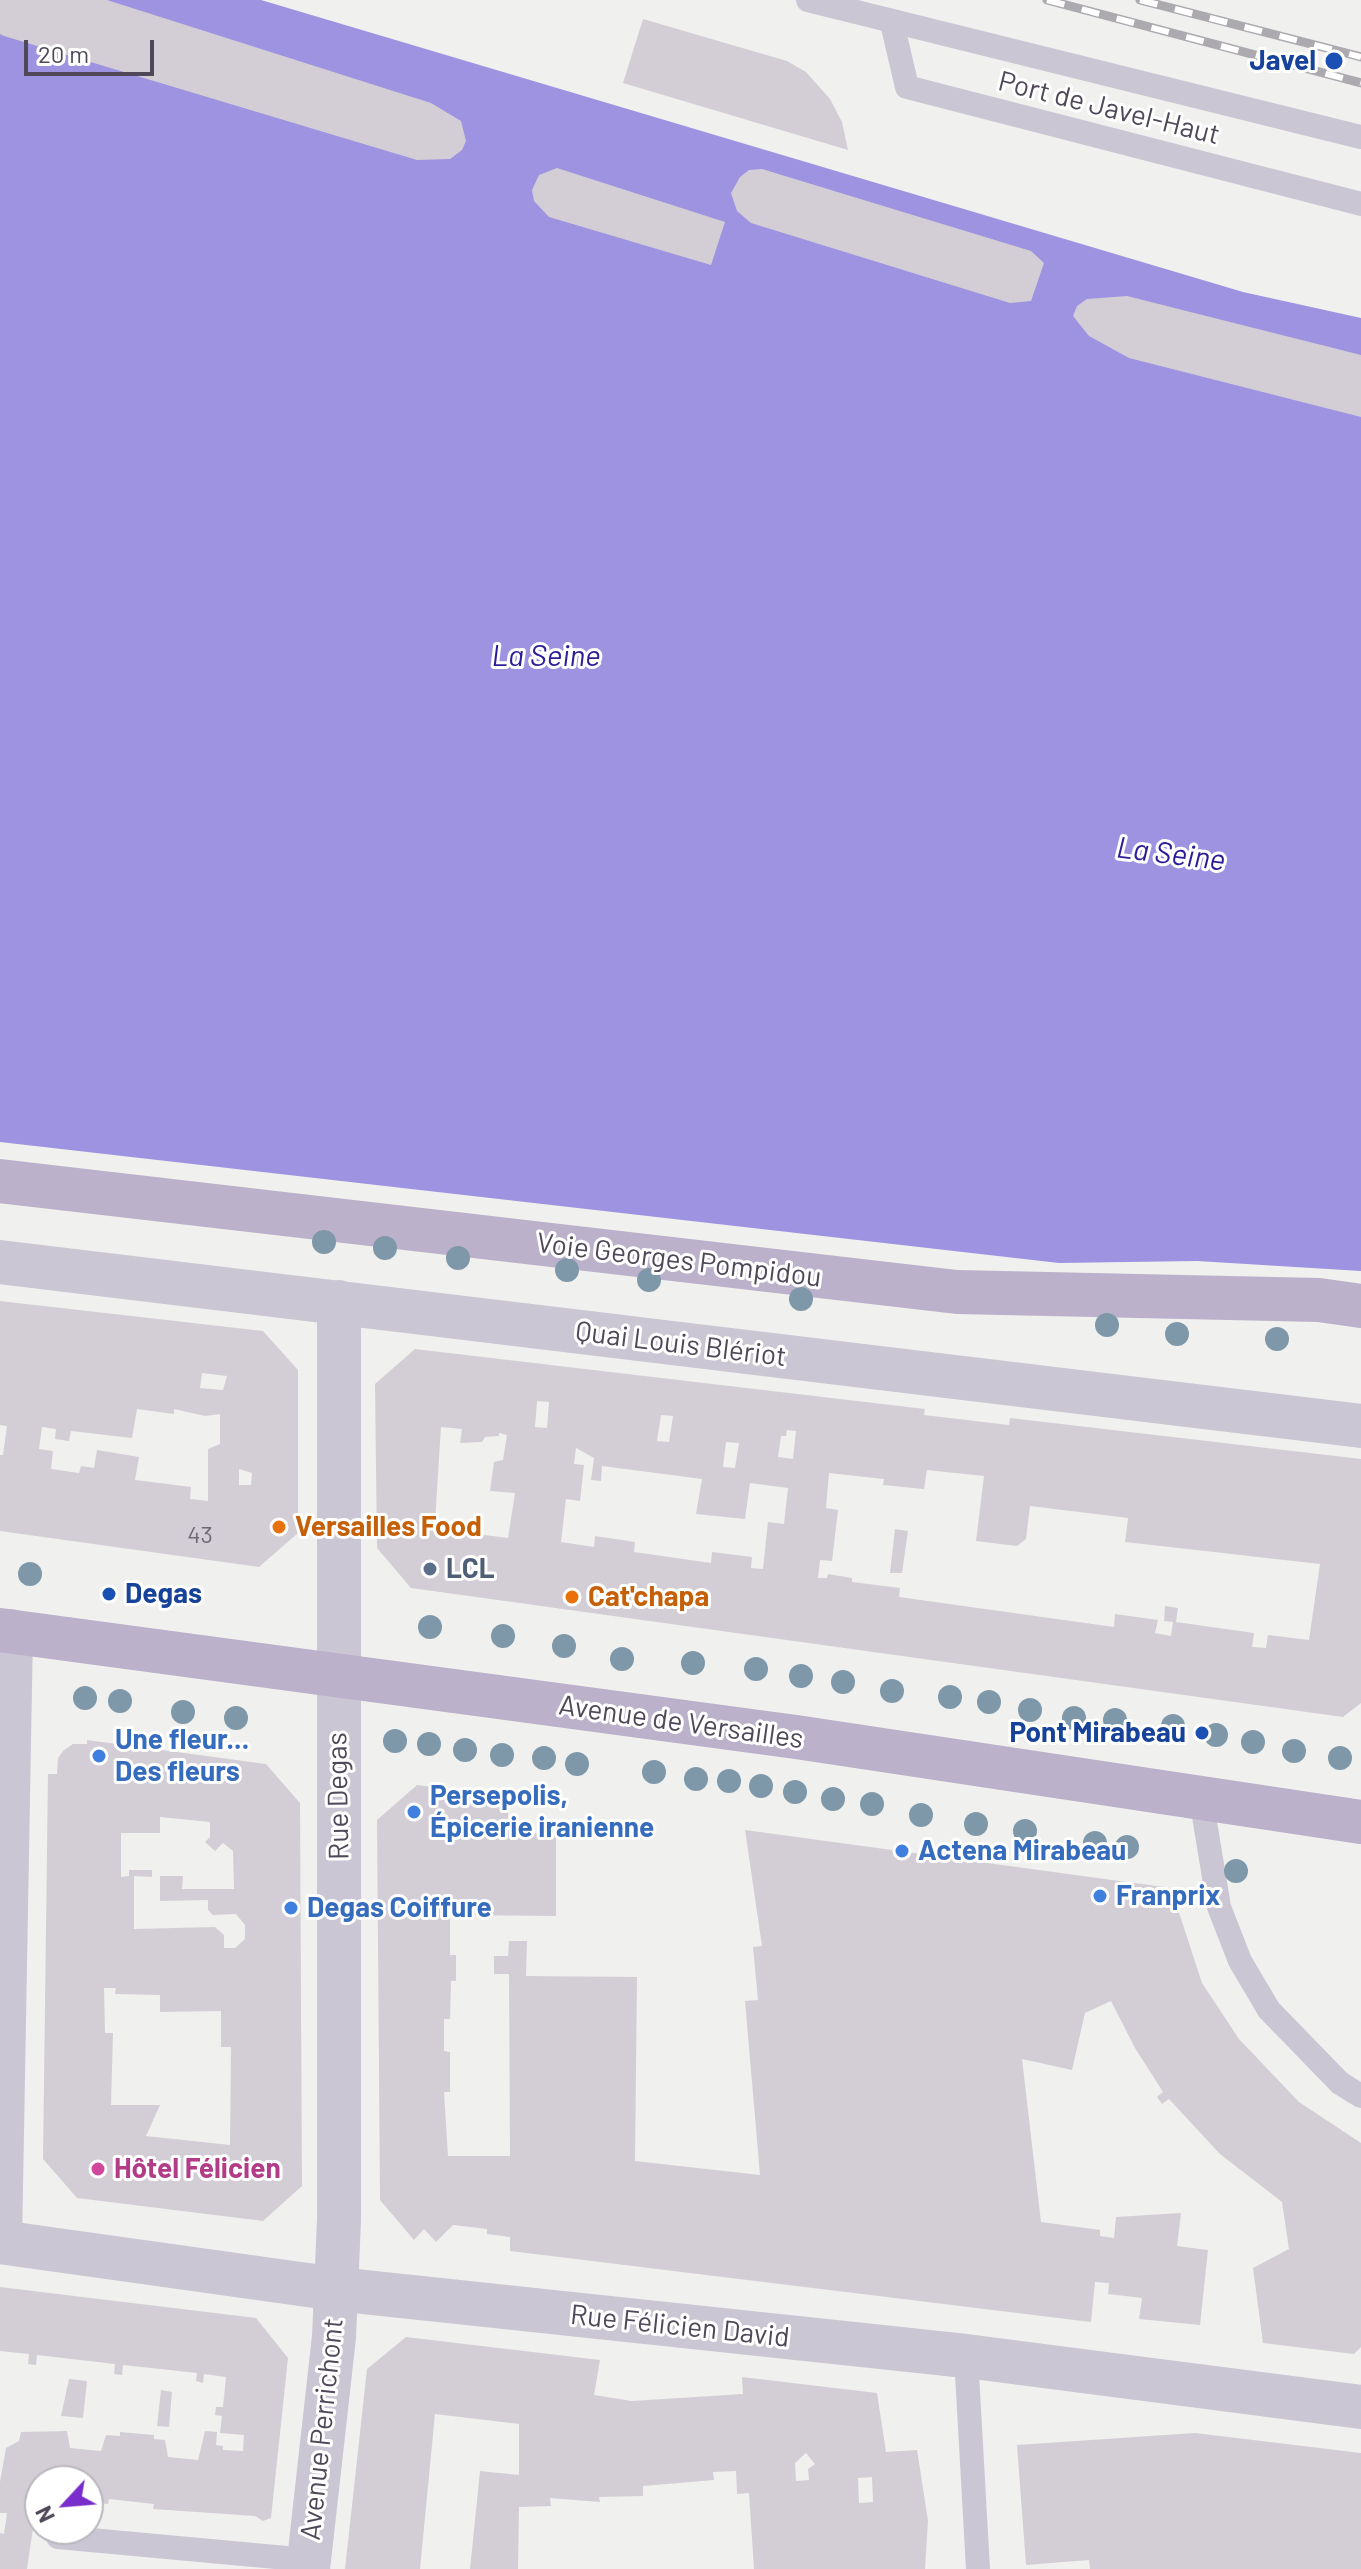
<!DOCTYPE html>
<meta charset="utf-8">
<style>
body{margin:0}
#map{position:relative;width:1361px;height:2569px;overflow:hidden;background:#f0f0ee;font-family:Barlow,sans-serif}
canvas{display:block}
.north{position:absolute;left:24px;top:2465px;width:80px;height:80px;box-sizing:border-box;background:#fff;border:2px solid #b9b6bd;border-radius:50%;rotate:244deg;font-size:22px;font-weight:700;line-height:32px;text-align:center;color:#4f4859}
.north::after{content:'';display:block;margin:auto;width:28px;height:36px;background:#792dcb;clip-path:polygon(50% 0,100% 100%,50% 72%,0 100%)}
.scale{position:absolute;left:24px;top:40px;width:130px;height:36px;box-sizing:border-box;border:4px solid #4f4859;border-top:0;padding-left:10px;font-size:24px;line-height:28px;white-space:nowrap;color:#4f4859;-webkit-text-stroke:6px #fff;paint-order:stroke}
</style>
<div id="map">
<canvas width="1361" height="2569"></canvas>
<div class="north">N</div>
<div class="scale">20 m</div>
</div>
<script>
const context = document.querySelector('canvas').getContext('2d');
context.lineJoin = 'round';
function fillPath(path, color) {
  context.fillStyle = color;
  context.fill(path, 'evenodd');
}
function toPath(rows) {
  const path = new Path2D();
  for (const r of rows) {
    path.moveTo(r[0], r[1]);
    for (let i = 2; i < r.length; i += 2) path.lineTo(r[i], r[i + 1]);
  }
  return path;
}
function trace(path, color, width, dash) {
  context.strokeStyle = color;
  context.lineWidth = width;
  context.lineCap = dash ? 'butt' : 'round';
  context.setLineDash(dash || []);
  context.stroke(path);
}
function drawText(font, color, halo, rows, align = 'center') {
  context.font = font + ' Barlow,sans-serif';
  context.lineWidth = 6;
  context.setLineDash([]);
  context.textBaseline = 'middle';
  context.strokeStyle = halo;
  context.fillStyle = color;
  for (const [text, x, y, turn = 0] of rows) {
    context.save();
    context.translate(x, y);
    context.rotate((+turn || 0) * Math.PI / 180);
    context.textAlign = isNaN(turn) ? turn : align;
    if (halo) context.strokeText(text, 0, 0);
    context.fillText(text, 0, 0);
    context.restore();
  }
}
fillPath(toPath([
 [0,0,261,0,1243,292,1361,318,1361,1271,1197,1261,1059,1263,0,1142]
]), '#9d93e1');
fillPath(toPath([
 [0,0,107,0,431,103,461,121,466,141,462,150,450,159,417,160,4,36,0,34],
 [643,19,787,61,806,72,830,99,842,122,848,150,623,83],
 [557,168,725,222,711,265,549,217,534,201,532,190,539,175],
 [762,169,1031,251,1044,263,1031,301,1010,303,751,223,737,211,731,193,740,177,749,170],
 [1127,296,1361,355,1361,417,1129,358,1089,336,1073,316,1077,306,1087,299],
 [0,1301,263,1331,298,1370,298,1533,259,1567,0,1531,0,1455,3,1455,7,1426,0,1425],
 [202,1373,227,1376,223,1390,200,1388],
 [137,1409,174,1414,174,1409,205,1416,220,1414,220,1444,208,1449,208,1501,190,1499,191,1487,135,1480,139,1457,97,1450,94,1468,81,1466,79,1473,51,1469,53,1451,39,1449,42,1427,56,1429,55,1439,69,1441,71,1431,132,1438],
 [239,1469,252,1473,251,1485,239,1485],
 [415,1349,925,1409,924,1415,1009,1425,1010,1418,1361,1459,1361,1703,1343,1717,411,1588,377,1548,375,1384],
 [537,1401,549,1402,547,1428,535,1427],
 [661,1415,673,1416,669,1442,657,1441],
 [441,1427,462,1429,460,1443,482,1442,485,1437,499,1436,499,1433,507,1435,503,1460,494,1462,490,1491,515,1493,508,1538,469,1533,470,1523,467,1523,459,1531,442,1530,435,1522],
 [787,1430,796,1431,793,1459,778,1457,781,1436,786,1436],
 [726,1442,739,1443,735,1468,723,1467],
 [576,1448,594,1458,591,1480,601,1481,602,1466,702,1479,696,1514,745,1519,750,1483,788,1488,784,1524,768,1522,763,1569,751,1568,752,1557,712,1552,711,1563,634,1552,635,1542,595,1536,594,1547,561,1542,566,1499,580,1501,584,1465,574,1464],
 [927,1470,984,1476,976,1541,1017,1546,1026,1539,1030,1506,1128,1518,1125,1542,1320,1564,1309,1640,1268,1635,1266,1648,1252,1647,1254,1633,1176,1622,1178,1608,1165,1606,1164,1621,1173,1622,1171,1636,1155,1633,1158,1620,1115,1614,1114,1627,899,1597,900,1588,852,1582,852,1578,828,1574,827,1578,818,1578,820,1560,832,1561,838,1510,826,1508,829,1473,884,1479,883,1485,924,1489],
 [895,1529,908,1531,902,1573,890,1573],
 [87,1740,266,1764,300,1803,302,2186,263,2221,77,2198,43,2159,48,1774,57,1774,58,1758,64,1750,73,1744,87,1744],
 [160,1817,210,1822,210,1837,205,1842,215,1851,223,1843,233,1851,234,1889,182,1889,183,1876,160,1876,160,1901,208,1900,208,1910,213,1915,236,1914,245,1925,245,1939,235,1948,224,1948,224,1935,215,1927,134,1929,134,1876,152,1877,152,1870,129,1870,129,1876,121,1877,121,1833,160,1833],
 [104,1988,116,1988,115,1994,160,1995,160,2012,221,2011,221,2047,231,2047,230,2145,146,2136,160,2105,111,2105,113,2033,105,2033],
 [417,1785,508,1797,508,1830,556,1836,556,1916,450,1915,450,1955,456,1955,456,1981,451,1981,450,2019,444,2019,444,2051,450,2052,450,2092,444,2092,448,2156,510,2156,509,1974,494,1974,494,1956,508,1956,509,1941,527,1941,526,1976,637,1977,635,2161,760,2175,745,2001,758,2000,753,1947,762,1946,745,1830,1171,1888,1202,1983,1239,2039,1299,2102,1361,2143,1361,2347,1354,2354,1263,2343,1253,2268,1289,2249,1282,2202,1220,2154,1169,2099,1162,2104,1157,2097,1163,2092,1135,2048,1111,2001,1085,2013,1072,2070,1022,2059,1041,2222,1100,2230,1100,2236,1114,2238,1116,2217,1181,2213,1177,2246,1208,2250,1200,2325,1139,2319,1142,2298,1108,2294,1109,2283,1095,2282,1091,2322,510,2251,510,2237,487,2234,487,2229,453,2225,436,2242,424,2229,414,2240,380,2200,377,1820],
 [0,2287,256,2318,288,2358,271,2518,263,2521,255,2516,153,2509,154,2504,109,2499,108,2504,88,2502,88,2481,40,2481,27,2569,0,2569,0,2533,4,2534,7,2513,0,2513,0,2482,6,2448,19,2441,21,2432,67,2431,70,2448,101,2451,106,2435,120,2436,120,2432,154,2435,154,2439,165,2440,168,2457,198,2460,205,2431,217,2432,216,2445,223,2446,223,2450,243,2451,244,2435,220,2433,222,2416,215,2415,216,2407,223,2407,226,2377,204,2374,203,2383,196,2381,197,2373,123,2365,122,2375,114,2374,115,2364,37,2355,36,2365,28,2364,29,2354,0,2351],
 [406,2337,600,2360,594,2395,632,2401,743,2394,742,2377,877,2393,886,2452,917,2450,918,2456,928,2521,925,2569,754,2569,749,2493,737,2494,736,2471,713,2472,714,2480,643,2486,643,2496,599,2497,600,2502,550,2498,551,2506,519,2507,518,2569,470,2569,480,2471,519,2475,519,2424,435,2414,420,2569,345,2569,367,2369],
 [806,2453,815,2464,808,2469,809,2480,796,2481,795,2463],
 [872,2477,873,2502,859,2503,858,2478],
 [69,2379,87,2381,83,2418,61,2416],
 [161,2390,172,2392,169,2427,157,2426],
 [1195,2433,1361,2453,1361,2569,1090,2569,1089,2560,1026,2565,1017,2445]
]), '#d3ced5');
trace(toPath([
 [808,0,1361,137],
 [892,23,907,87,1361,204],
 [1201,1798,1219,1907,1240,1961,1269,2010,1340,2083,1361,2096],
 [966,2356,978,2569],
 [58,2537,308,2560]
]), '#cbc6d3', 24);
trace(toPath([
 [0,1262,1361,1426],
 [0,2242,336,2289,966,2356,1361,2407],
 [0,2242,11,1631],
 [308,2569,334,2337,339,2220,339,1302]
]), '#cbc6d3', 44);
trace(toPath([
 [0,1181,957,1292,1319,1300,1361,1306],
 [0,1630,796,1737,1361,1822]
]), '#bbb1ca', 44);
const rail = toPath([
 [1047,0,1361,83],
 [1140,0,1361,57]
]);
trace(rail, '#aca9af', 9);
trace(rail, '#fff', 6, [18]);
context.fillStyle = '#7e98aa';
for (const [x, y] of [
 [324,1242],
 [385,1248],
 [458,1258],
 [567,1270],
 [649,1280],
 [801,1299],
 [1107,1325],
 [1177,1334],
 [1277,1339],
 [30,1574],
 [430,1627],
 [503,1636],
 [564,1646],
 [622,1659],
 [693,1663],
 [756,1669],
 [801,1676],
 [843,1682],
 [892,1691],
 [950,1697],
 [85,1698],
 [120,1701],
 [989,1702],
 [1030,1710],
 [183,1712],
 [236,1718],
 [1074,1718],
 [1115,1720],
 [1173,1726],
 [1216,1735],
 [395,1741],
 [1253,1742],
 [429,1744],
 [465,1750],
 [1294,1751],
 [502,1755],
 [544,1758],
 [1340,1758],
 [577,1764],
 [654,1772],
 [696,1779],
 [729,1781],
 [761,1786],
 [795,1792],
 [833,1799],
 [872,1804],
 [921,1815],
 [976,1824],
 [1025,1831],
 [1095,1843],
 [1127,1847],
 [1236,1871]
]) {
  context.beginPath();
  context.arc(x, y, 12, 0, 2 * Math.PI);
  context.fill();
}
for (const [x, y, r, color] of [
 [1334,61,10,"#1a4fb4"],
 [279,1527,8,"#e8710a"],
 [430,1569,8,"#5c6f8a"],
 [109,1594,8,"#1a4fb4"],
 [572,1597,8,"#e8710a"],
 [1202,1733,8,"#1a4fb4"],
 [99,1756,8,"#3f7fe0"],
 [414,1812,8,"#3f7fe0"],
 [902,1851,8,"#3f7fe0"],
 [1100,1896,8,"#3f7fe0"],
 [291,1908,8,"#3f7fe0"],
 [98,2169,8,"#d1479c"]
]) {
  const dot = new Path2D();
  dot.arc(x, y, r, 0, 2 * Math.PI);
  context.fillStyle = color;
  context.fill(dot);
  trace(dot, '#fff', 3);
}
drawText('24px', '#706a78', null, [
 ["43",200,1535]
]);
drawText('bold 28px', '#164399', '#fff', [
 ["Javel",1316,61],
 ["Degas",125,1594,"left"],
 ["Pont Mirabeau",1186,1733]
], 'right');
drawText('28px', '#4f4859', '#fff', [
 ["Port de Javel-Haut",1109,108,14],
 ["Voie Georges Pompidou",679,1260,7],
 ["Quai Louis Blériot",681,1344,7],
 ["Avenue de Versailles",681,1722,8],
 ["Rue Degas",338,1796,-91],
 ["Rue Félicien David",680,2326,6],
 ["Avenue Perrichont",322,2429,-84]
]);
drawText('bold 28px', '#c56008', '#fff', [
 ["Versailles Food",295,1527],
 ["Cat'chapa",588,1597]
], 'left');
drawText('bold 28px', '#4e5e75', '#fff', [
 ["LCL",446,1569]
], 'left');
drawText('bold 28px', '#366cbe', '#fff', [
 ["Une fleur...",115,1740],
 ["Des fleurs",115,1772],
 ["Persepolis,",430,1796],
 ["Épicerie iranienne",430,1828],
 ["Actena Mirabeau",918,1851],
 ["Franprix",1116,1896],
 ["Degas Coiffure",307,1908]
], 'left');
drawText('bold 28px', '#b23c85', '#fff', [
 ["Hôtel Félicien",114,2169]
], 'left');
drawText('italic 30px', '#2c1c98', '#fff', [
 ["La Seine",546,656],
 ["La Seine",1171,854,7]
]);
</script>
